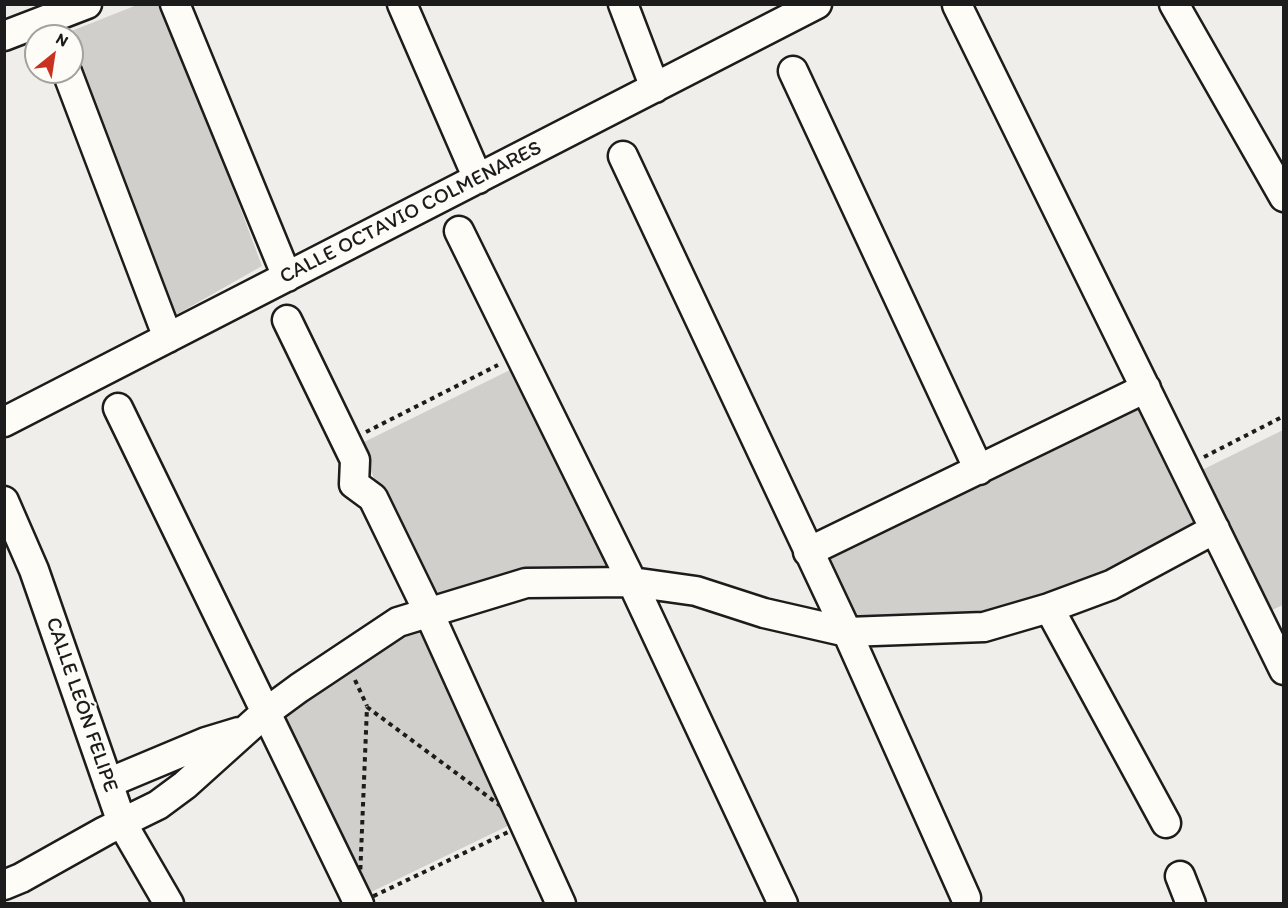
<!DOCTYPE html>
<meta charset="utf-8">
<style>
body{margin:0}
#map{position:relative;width:1288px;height:908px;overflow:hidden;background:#f0eeea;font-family:Itim,sans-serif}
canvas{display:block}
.frame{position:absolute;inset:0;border:6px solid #1c1c1c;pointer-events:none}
.north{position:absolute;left:24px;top:24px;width:60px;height:60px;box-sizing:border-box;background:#fdfcf7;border:2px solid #a3a29f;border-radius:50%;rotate:30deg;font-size:16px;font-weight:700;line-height:24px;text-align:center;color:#1c1c1c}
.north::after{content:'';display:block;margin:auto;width:21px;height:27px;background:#c8321e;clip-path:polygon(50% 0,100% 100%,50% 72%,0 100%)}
</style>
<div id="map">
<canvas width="1288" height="908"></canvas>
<div class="frame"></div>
<div class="north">N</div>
</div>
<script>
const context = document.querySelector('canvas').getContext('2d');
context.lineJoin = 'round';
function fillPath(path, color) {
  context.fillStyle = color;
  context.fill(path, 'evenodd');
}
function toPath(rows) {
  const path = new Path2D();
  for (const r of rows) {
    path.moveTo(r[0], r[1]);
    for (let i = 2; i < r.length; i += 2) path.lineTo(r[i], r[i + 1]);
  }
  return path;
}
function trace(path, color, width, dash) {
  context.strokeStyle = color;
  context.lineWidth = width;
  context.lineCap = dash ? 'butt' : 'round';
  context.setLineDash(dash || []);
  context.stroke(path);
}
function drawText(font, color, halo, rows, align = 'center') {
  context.font = font + ' Itim,sans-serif';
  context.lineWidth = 4.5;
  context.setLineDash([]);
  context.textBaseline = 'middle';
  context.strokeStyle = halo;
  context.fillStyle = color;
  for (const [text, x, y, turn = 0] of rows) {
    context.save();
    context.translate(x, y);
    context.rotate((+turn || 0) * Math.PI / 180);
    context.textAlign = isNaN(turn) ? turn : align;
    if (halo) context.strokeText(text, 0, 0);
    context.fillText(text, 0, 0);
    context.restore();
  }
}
fillPath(toPath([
 [137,5,164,5,262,266,174,316,72,41,72,36,69,32],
 [516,367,620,576,435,603,358,445],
 [1137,405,1197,524,1105,576,980,616,856,617,827,556],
 [1283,430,1283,605,1272,610,1202,470],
 [427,627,516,822,365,895,278,718,401,633]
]), '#d0cfcc');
const minor = toPath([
 [175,4,287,277],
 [402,4,478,179],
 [623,4,655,88],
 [1174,4,1284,197],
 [957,5,1284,670],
 [4,36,87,4],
 [793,71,979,470],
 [67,72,168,338],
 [623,156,847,632,966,898],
 [459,231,632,582,783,904],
 [287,320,355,460,354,484,373,498,429,613,561,904],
 [118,408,359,904],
 [4,422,817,4],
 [4,501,34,570,122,823,169,904],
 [808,552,1146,388],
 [1049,608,1166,823],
 [108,783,206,742,239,732],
 [1180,876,1191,904],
 [4,885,21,878,105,831,158,805,185,785,265,713,299,688,398,622,526,583,632,582,696,591,764,613,847,632,984,627,1049,608,1111,585,1215,529]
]);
trace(minor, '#1c1c1c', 33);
trace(toPath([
 [366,432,498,365],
 [1204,457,1284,416],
 [355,680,367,706],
 [367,707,525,824,359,903,367,707]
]), '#1c1c1c', 4, [4.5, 4.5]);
trace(minor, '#fdfcf7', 28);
drawText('21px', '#1c1c1c', '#fdfcf7', [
 ["CALLE OCTAVIO COLMENARES",411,213,-27],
 ["CALLE LEÓN FELIPE",81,705,71]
]);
</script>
